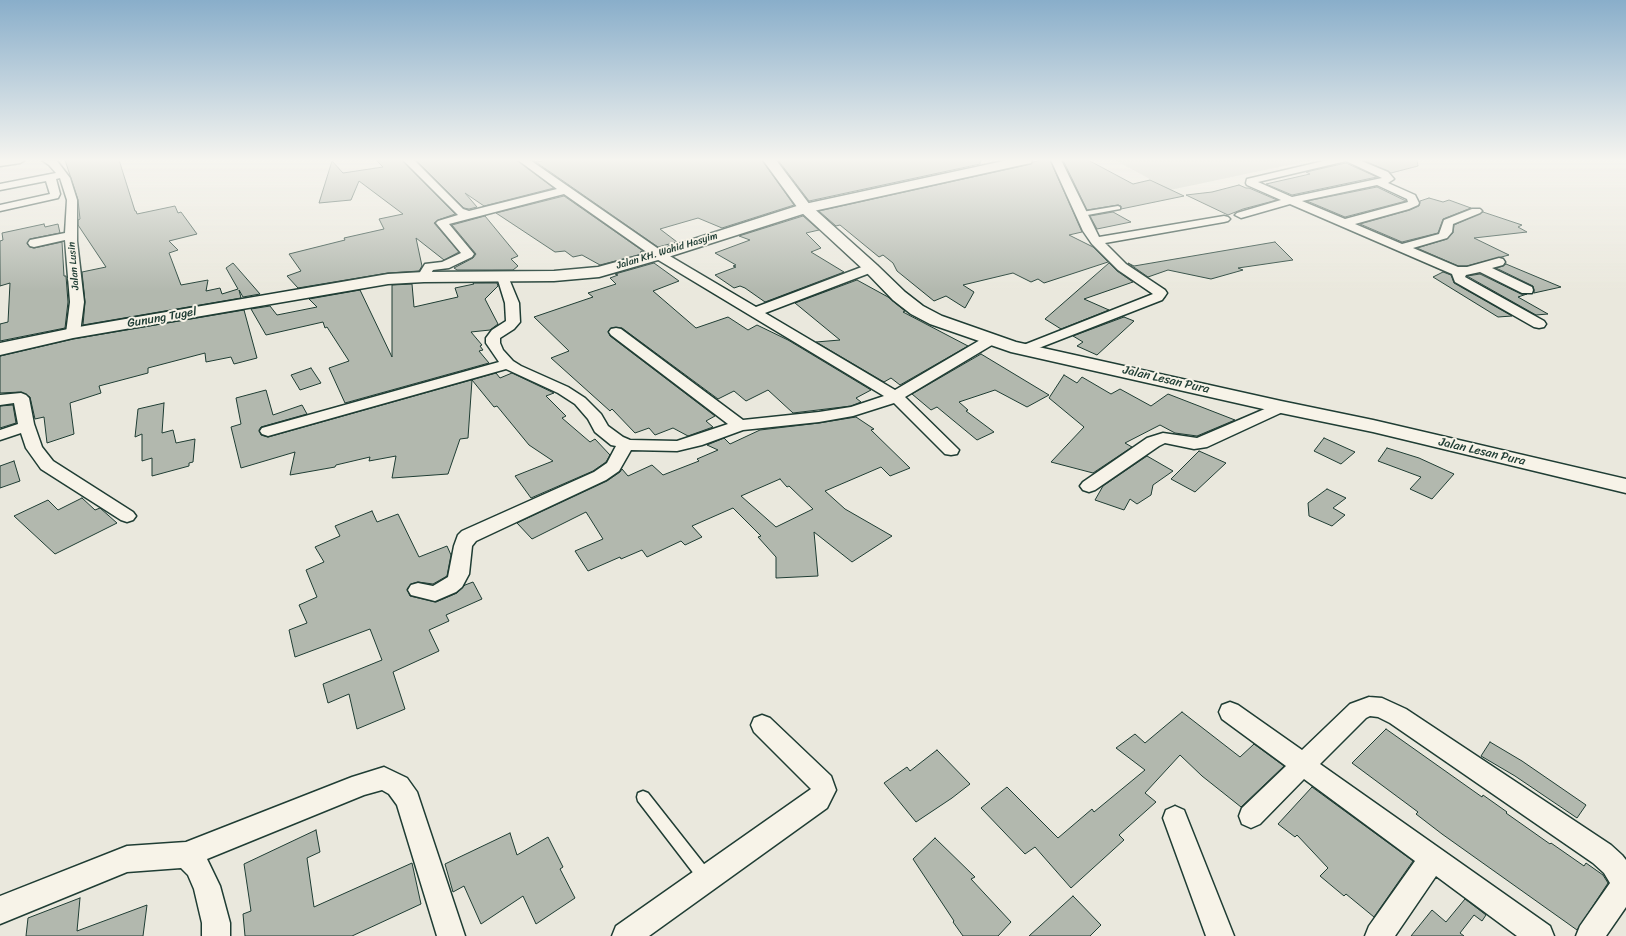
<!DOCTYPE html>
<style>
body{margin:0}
canvas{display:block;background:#eae8dd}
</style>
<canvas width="1626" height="936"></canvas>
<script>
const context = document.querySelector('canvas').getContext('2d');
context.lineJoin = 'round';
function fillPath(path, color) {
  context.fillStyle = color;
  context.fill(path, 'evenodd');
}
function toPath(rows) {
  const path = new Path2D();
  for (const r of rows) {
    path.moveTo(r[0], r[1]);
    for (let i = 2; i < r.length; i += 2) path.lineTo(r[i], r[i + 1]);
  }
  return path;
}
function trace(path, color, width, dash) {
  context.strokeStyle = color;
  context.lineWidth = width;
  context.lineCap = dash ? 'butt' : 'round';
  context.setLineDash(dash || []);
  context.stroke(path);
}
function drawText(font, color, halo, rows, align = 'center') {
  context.font = font + ' Sriracha,sans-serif';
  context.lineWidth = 4;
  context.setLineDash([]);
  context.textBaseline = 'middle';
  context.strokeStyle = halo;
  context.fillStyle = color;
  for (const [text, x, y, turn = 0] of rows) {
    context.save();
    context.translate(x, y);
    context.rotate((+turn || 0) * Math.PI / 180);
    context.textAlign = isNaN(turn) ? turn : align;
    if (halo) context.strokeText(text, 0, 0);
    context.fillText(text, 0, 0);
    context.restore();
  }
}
fillPath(toPath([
 [1115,160,1312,160,1170,190]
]), '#c8ccc1');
const building = toPath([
 [65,160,119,160,135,211,136,211,137,214,175,206,178,213,181,212,197,234,169,241,178,250,169,253,181,285,208,280,206,291,220,288,222,294,238,289,226,268,233,263,260,294,243,297,239,290,241,298,83,325,85,302,82,272,106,267,78,225,78,220,80,219,78,200,65,160],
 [376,160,402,160,455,214,438,220,434,223,459,252,444,260,416,238,422,266,419,271,388,273,298,288,287,276,301,271,289,254,345,240,344,238,384,229,379,219,403,214,359,181,351,200,319,203,332,161,343,173,383,167,376,160],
 [416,160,517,160,554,188,484,206,465,193,477,207,469,209,464,208,416,160],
 [533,160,537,162,546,160,762,160,794,205,722,228,698,218,660,229,677,242,658,247,533,160],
 [778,160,980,160,980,164,809,201,778,160],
 [1041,160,1050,160,1082,232,1069,235,1093,247,1108,262,1044,283,1038,279,1031,282,1013,273,963,285,974,292,965,308,946,296,934,301,897,271,893,263,883,255,879,257,840,225,836,226,819,211,1031,164,1033,162,1041,160],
 [1063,160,1088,160,1133,184,1150,180,1184,196,1121,209,1121,206,1118,205,1087,210,1063,160],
 [1363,160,1417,160,1418,166,1391,173,1363,160],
 [1346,163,1377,177,1292,195,1266,184,1310,174,1306,172,1346,163],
 [1239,185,1246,188,1249,188,1277,200,1243,209,1228,215,1186,195,1212,192,1239,185],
 [1377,187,1406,201,1345,217,1307,201,1377,187],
 [564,196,643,251,640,252,642,254,600,265,582,255,573,257,565,251,555,252,496,213,564,196],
 [1429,198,1443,202,1449,200,1471,208,1443,219,1438,233,1402,242,1360,224,1410,210,1419,206,1420,201,1429,198],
 [1113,212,1131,222,1097,229,1090,216,1113,212],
 [1483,212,1522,225,1518,227,1527,232,1474,238,1509,255,1467,266,1458,266,1417,248,1447,239,1453,233,1454,225,1483,212],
 [485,216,518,256,511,259,518,266,513,270,457,270,454,268,473,258,476,254,452,225,485,216],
 [803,216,819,230,806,233,821,248,811,252,844,272,765,302,745,288,740,286,734,288,715,275,736,267,733,266,736,265,715,253,750,240,739,236,803,216],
 [44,224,45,227,58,224,60,233,30,239,27,244,30,247,34,248,62,242,64,276,66,276,68,302,65,328,0,341,0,324,8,322,10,283,0,286,0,241,3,240,2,233,44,224],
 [1275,242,1293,260,1238,268,1243,270,1211,279,1168,270,1148,277,1128,263,1134,266,1275,242],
 [654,263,679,281,653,291,696,328,728,317,748,330,757,325,788,340,871,390,856,398,861,402,851,406,793,413,768,390,746,401,734,391,718,399,622,328,611,328,608,331,610,336,715,416,706,421,713,427,688,436,673,428,655,435,649,428,635,433,612,409,610,411,551,358,569,351,534,317,593,297,588,293,616,284,610,278,618,275,615,274,654,263],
 [1109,263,1117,271,1133,282,1084,299,1109,310,1061,329,1045,319,1109,263],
 [1506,264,1561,287,1534,293,1534,290,1533,286,1496,268,1503,266,1506,264],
 [1443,272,1451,275,1454,283,1512,316,1498,317,1433,277,1443,272],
 [1480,274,1521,294,1527,294,1518,297,1548,314,1536,315,1467,276,1480,274],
 [857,280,888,297,905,311,903,312,968,346,900,385,891,378,884,382,816,342,840,340,795,303,857,280],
 [473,283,497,283,498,286,485,299,498,324,490,330,471,332,482,345,480,346,483,350,479,351,489,363,345,403,329,368,349,361,327,327,325,328,323,322,266,335,251,309,270,306,277,315,317,307,309,299,360,290,392,357,392,285,412,284,414,307,458,297,455,288,474,284,473,283],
 [244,310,257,358,234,364,231,357,206,362,205,353,148,368,148,373,99,386,101,393,70,403,74,434,47,443,44,417,35,419,30,397,21,392,0,393,0,356,73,339,244,310],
 [1124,317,1134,321,1097,355,1077,346,1083,342,1073,336,1124,317],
 [981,354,1049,395,1027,407,995,390,959,402,968,410,966,411,994,432,977,440,937,407,931,410,912,394,981,354],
 [311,368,321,383,300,390,291,375,311,368],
 [496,373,500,378,512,373,554,393,546,396,566,416,562,418,590,442,595,439,610,455,606,462,593,471,531,498,515,476,553,461,529,445,497,406,494,407,472,380,468,438,460,439,448,474,392,478,396,456,369,461,370,457,336,465,335,467,290,475,295,452,241,468,231,427,241,424,236,398,266,390,273,415,302,405,307,414,261,427,259,430,261,435,268,437,496,373],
 [1064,375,1077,383,1082,377,1111,394,1120,389,1151,406,1168,394,1235,420,1197,436,1175,433,1160,425,1125,443,1132,447,1093,473,1051,462,1084,427,1049,398,1064,375],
 [164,403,162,433,173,430,176,443,195,439,193,462,189,463,189,466,152,476,152,458,142,461,142,434,135,437,138,409,164,403],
 [13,405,16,423,0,428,0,406,13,405],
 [856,417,874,429,871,430,910,468,890,476,881,467,825,491,845,509,892,536,852,562,814,532,818,576,776,578,776,557,758,537,761,536,733,508,692,526,702,537,685,545,681,541,647,557,642,550,621,559,620,557,588,571,575,551,603,539,586,512,532,539,517,523,607,481,620,472,622,469,628,476,652,465,663,475,699,461,697,459,718,450,707,445,724,438,730,444,760,430,819,423,856,417],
 [780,479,787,487,789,486,813,509,776,527,741,496,780,479],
 [1324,438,1355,452,1341,464,1314,451,1324,438],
 [1387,448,1419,458,1454,474,1432,499,1410,489,1421,477,1378,461,1387,448],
 [1199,451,1226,463,1195,492,1171,479,1199,451],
 [1147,456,1173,471,1153,485,1151,495,1137,504,1130,499,1124,510,1095,500,1103,486,1147,456],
 [14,461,20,481,0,488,0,466,14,461],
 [1327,489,1346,498,1333,508,1345,515,1332,526,1309,516,1308,503,1327,489],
 [82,498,95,510,100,508,117,523,55,554,14,516,48,500,58,510,82,498],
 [372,511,377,522,398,514,419,557,447,546,451,555,447,576,433,584,418,582,411,584,407,589,410,596,436,602,457,593,465,585,473,582,482,599,446,615,449,621,429,630,439,651,393,672,405,709,357,729,349,694,328,703,323,684,382,660,370,629,295,657,289,630,307,623,299,605,317,597,306,570,324,562,315,547,340,536,335,526,372,511],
 [1182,712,1240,757,1254,744,1284,766,1241,807,1202,776,1180,755,1145,793,1156,802,1119,835,1124,840,1071,888,1035,847,1025,854,981,808,1007,787,1058,838,1092,809,1094,812,1145,770,1116,748,1135,734,1145,743,1182,712],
 [1386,729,1482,797,1483,795,1507,812,1506,813,1550,844,1551,843,1584,866,1586,863,1603,875,1608,883,1577,930,1442,834,1416,814,1418,812,1352,763,1386,729],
 [1490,742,1522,761,1586,805,1577,818,1515,776,1481,756,1490,742],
 [937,750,970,784,952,798,916,822,884,783,907,767,910,771,937,750],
 [1312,787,1413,861,1374,917,1346,894,1344,896,1320,876,1328,868,1297,835,1295,837,1278,824,1312,787],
 [316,830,320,852,307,858,314,907,412,863,421,904,352,936,245,936,243,914,251,911,244,864,316,830],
 [510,833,517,855,548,837,563,867,560,869,575,898,536,924,523,896,481,924,464,886,453,892,445,864,510,833],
 [935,838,975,877,971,879,1011,922,998,936,963,936,953,922,954,921,913,859,935,838],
 [1073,896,1101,925,1090,936,1029,936,1073,896],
 [80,898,77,931,147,905,143,936,26,936,28,918,80,898],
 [1465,899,1486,915,1482,921,1474,915,1460,933,1464,936,1411,936,1432,910,1446,922,1465,899]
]);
fillPath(building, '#b2b8ae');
trace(building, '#1f3d34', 1);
const service = toPath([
 [1118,206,1120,207,1120,209,1082,216,1079,214,1082,212,1118,206],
 [643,791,648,793,711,873,713,878,711,883,706,885,701,883,638,801,637,797,638,793,643,791]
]);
const minor = toPath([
 [0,160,25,160,20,163,0,166,0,160],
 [42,160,57,161,70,178,77,200,77,241,84,302,80,333,78,336,73,337,68,336,66,333,70,302,65,240,34,247,30,246,28,243,30,240,65,233,67,200,60,178,56,179,60,194,58,198,0,211,0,205,50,194,46,181,0,190,0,184,56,173,49,165,42,160],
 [403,160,414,160,463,209,469,211,557,189,518,160,530,160,663,252,756,307,867,265,875,265,877,268,875,271,765,313,895,390,987,336,992,335,997,336,999,339,997,342,905,397,959,450,957,454,951,455,945,454,894,403,853,416,819,422,743,430,702,445,677,451,631,450,619,471,606,480,476,541,472,546,469,574,462,587,456,592,435,601,411,595,408,590,411,585,418,583,433,586,448,577,454,546,458,535,462,531,594,472,607,463,616,446,611,445,595,432,588,419,575,404,558,393,506,369,268,436,262,434,260,431,262,428,499,362,486,343,486,338,492,330,506,321,505,303,497,277,499,274,507,274,519,303,520,322,514,329,500,338,500,343,503,350,513,361,521,366,568,387,585,398,601,414,608,426,623,437,630,440,677,441,728,424,611,335,609,332,611,329,616,328,621,329,743,420,819,412,851,407,884,396,655,258,564,194,449,224,474,254,472,257,449,268,433,270,427,280,419,280,417,277,425,264,442,262,461,253,436,223,438,221,458,215,403,160],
 [1051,160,1061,160,1099,237,1224,216,1228,217,1230,219,1228,221,1224,222,1105,243,1126,264,1165,290,1167,293,1165,296,1162,300,1026,353,1021,352,1019,349,1021,346,1153,294,1118,270,1092,244,1083,231,1051,160],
 [1328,160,1359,160,1388,172,1394,179,1388,183,1415,195,1419,203,1418,205,1409,209,1355,224,1402,244,1439,234,1444,220,1472,209,1480,209,1482,211,1480,213,1453,224,1452,232,1447,238,1413,248,1458,267,1467,267,1499,258,1503,259,1505,262,1503,265,1492,268,1532,287,1533,290,1532,293,1522,293,1480,272,1466,275,1465,277,1544,321,1546,324,1544,327,1539,328,1534,327,1455,282,1452,274,1290,204,1241,218,1235,215,1237,213,1281,200,1247,185,1246,183,1247,179,1328,160],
 [1346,161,1382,178,1292,197,1258,182,1346,161],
 [1377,185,1407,199,1408,202,1345,219,1302,201,1377,185],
 [21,393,26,395,29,398,34,424,42,447,53,461,133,512,136,516,133,520,127,522,121,520,41,469,26,448,21,433,0,440,0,430,18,424,14,403,0,405,0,395,21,393],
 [1281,402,1287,404,1289,407,1287,410,1207,447,1194,449,1165,443,1159,446,1095,490,1089,492,1083,490,1080,486,1083,482,1147,438,1163,433,1197,438,1281,402],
 [1369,697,1382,698,1406,709,1611,845,1622,855,1626,860,1626,907,1606,936,1576,936,1580,926,1610,883,1604,873,1593,863,1390,723,1378,717,1370,716,1366,718,1320,764,1550,926,1554,936,1517,936,1436,876,1395,936,1365,936,1369,926,1415,861,1304,779,1260,824,1251,828,1242,824,1239,816,1242,808,1286,766,1222,719,1219,712,1222,705,1230,702,1238,705,1302,750,1350,704,1369,697],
 [762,715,770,718,831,776,836,790,827,808,649,936,612,936,616,926,811,789,754,732,751,725,754,718,762,715],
 [384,767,407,778,417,792,465,936,437,936,397,805,389,794,382,790,364,795,207,859,220,886,230,923,230,936,202,936,202,923,194,889,188,875,181,868,127,872,0,924,0,896,127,846,186,842,352,777,384,767],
 [1175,806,1184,810,1234,936,1206,936,1163,818,1166,810,1175,806]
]);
const tertiary = toPath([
 [763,160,776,160,810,205,877,265,905,292,923,306,942,316,1016,342,1281,401,1373,420,1626,479,1626,493,1373,432,1281,413,1011,352,930,324,911,314,893,300,865,271,800,211,763,160]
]);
const primary = toPath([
 [1008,160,1032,160,1031,163,1026,164,809,212,665,258,599,277,554,281,424,282,388,284,73,338,0,355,0,343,73,328,388,274,424,272,554,271,598,267,653,252,800,205,1008,160]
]);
trace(service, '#1f3d34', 3);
trace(minor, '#1f3d34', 3);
trace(tertiary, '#1f3d34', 3);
trace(primary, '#1f3d34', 3);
fillPath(service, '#f7f3e8');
fillPath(minor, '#f7f3e8');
fillPath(tertiary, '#f7f3e8');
fillPath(primary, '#f7f3e8');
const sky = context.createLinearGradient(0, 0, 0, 291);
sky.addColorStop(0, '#89aeca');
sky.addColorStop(0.55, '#f6f5f0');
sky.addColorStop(1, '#f6f5f000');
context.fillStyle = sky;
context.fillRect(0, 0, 1626, 291);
drawText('10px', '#1f3d34', '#f7f3e8', [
 ["Jalan KH. Wahid Hasyim",667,251,-17],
 ["Jalan Lusin",74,266,-95]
]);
drawText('12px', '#1f3d34', '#f7f3e8', [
 ["Gunung Tugel",162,318,-10],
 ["Jalan Lesan Pura",1166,380,13],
 ["Jalan Lesan Pura",1482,452,13]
]);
</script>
